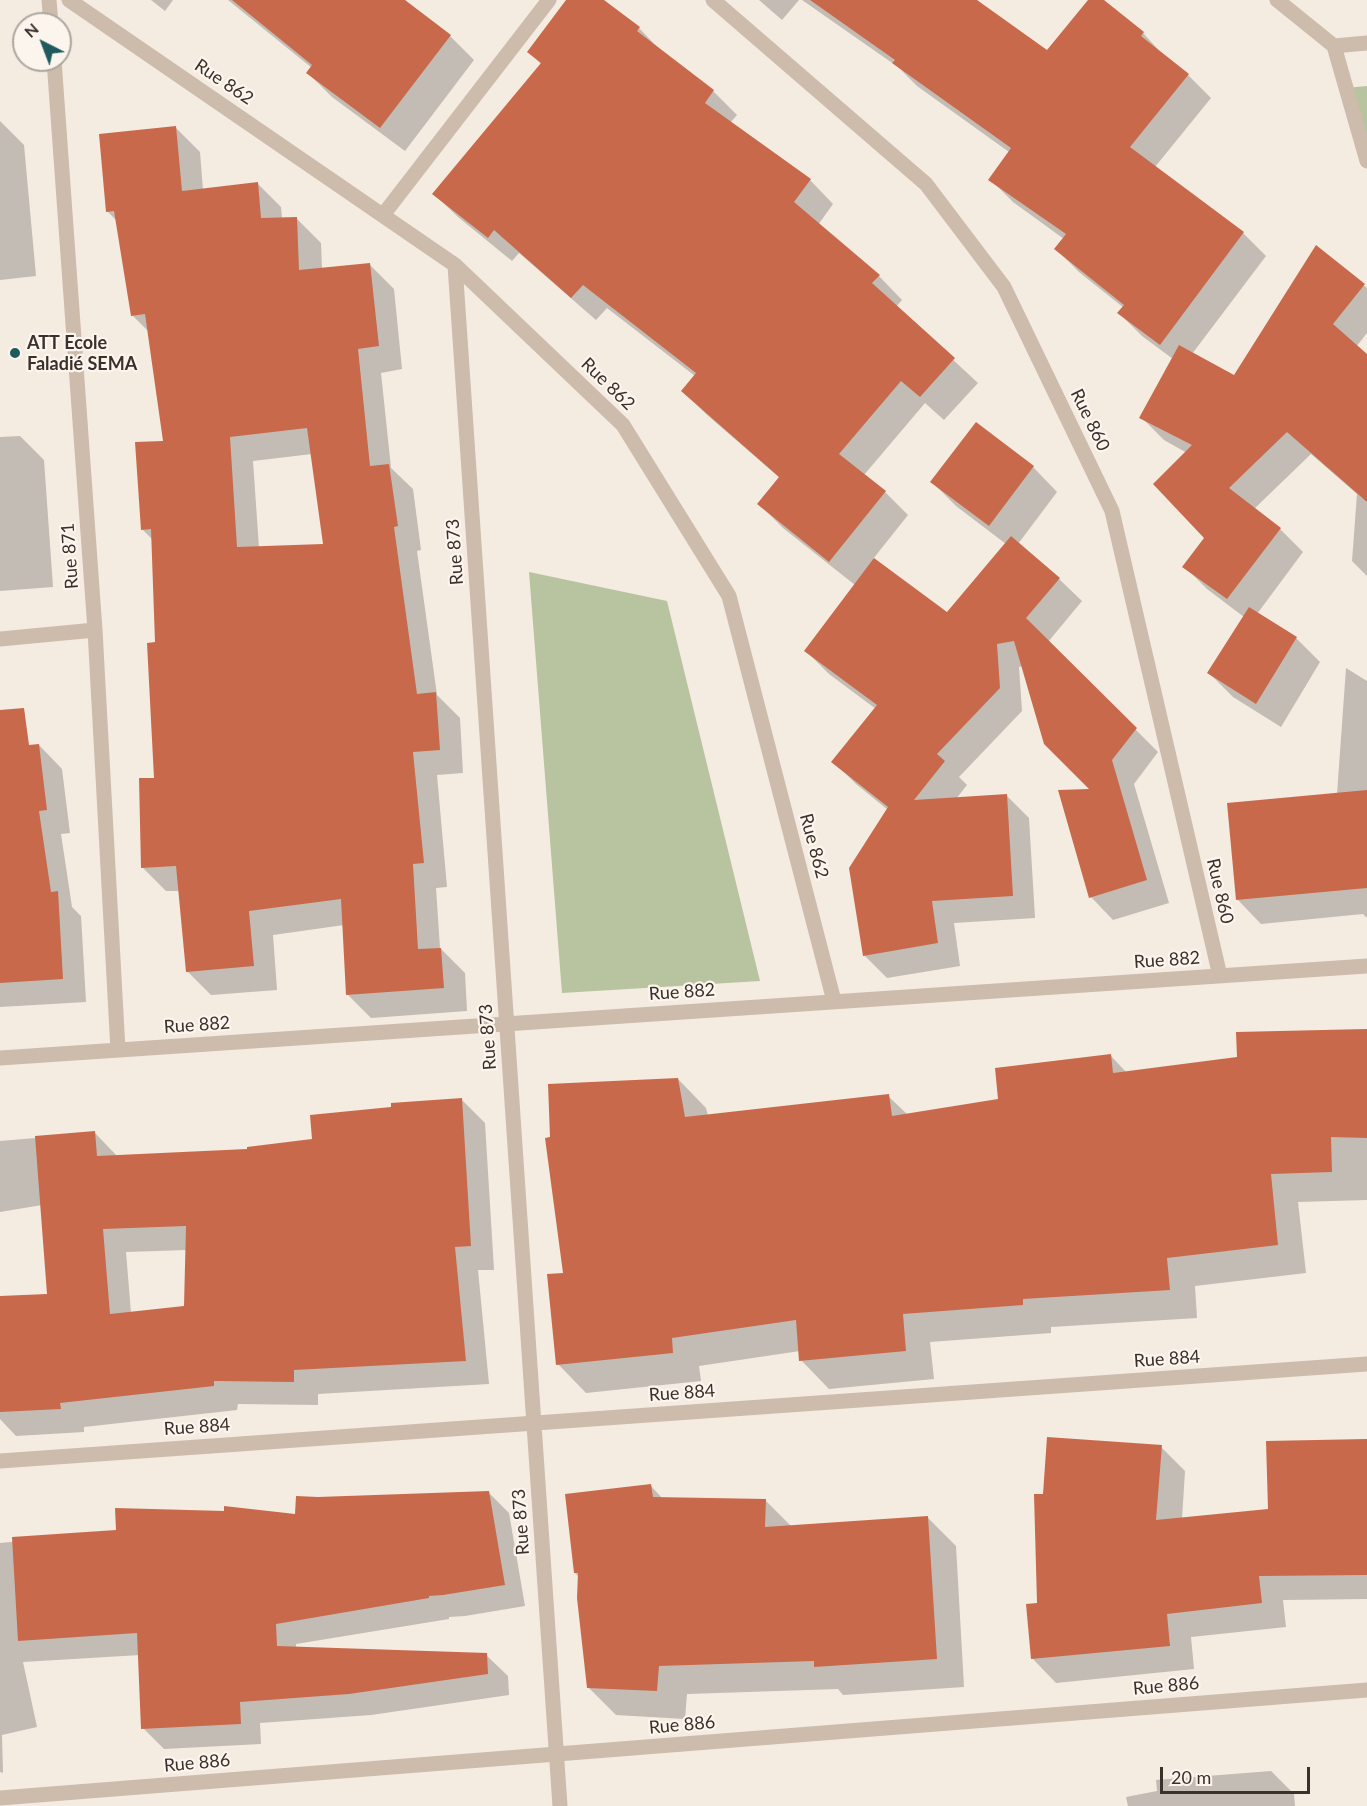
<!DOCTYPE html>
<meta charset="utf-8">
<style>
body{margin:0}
#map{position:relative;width:1367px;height:1806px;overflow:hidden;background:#f4ebe1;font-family:Lato,sans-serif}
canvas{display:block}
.north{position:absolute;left:12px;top:12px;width:60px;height:60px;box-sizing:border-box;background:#fbf5ee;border:2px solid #aea6a0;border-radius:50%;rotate:318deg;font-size:16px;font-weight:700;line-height:24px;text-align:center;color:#3b302b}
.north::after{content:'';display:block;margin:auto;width:21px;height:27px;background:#1f5a5e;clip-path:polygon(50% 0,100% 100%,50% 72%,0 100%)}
.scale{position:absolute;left:1160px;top:1767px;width:150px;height:27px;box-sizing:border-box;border:3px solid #3b302b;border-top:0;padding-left:8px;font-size:18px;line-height:21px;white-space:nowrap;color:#3b302b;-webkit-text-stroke:4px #fbf5ee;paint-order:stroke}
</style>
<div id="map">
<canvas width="1367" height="1806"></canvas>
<div class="north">N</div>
<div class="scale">20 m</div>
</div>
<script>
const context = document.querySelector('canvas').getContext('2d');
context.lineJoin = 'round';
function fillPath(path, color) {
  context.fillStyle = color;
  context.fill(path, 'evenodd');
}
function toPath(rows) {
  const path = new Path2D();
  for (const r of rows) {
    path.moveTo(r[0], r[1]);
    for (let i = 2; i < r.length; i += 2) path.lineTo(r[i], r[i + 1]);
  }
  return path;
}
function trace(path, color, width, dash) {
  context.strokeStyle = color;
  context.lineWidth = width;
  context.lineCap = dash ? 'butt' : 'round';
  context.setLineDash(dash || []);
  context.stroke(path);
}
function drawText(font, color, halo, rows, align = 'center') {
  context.font = font + ' Lato,sans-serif';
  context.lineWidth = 4.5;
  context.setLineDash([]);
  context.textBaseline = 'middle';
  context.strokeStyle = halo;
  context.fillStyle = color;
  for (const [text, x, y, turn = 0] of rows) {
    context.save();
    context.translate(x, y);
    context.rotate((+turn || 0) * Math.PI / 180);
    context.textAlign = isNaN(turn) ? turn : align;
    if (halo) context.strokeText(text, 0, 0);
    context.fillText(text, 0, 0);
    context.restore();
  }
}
fillPath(toPath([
 [1367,86,1367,161,1346,88],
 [529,572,667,601,760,981,562,993]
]), '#b8c4a0');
fillPath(toPath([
 [151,0,173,0,165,11],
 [228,0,402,0,450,36,474,60,405,151,332,97,308,73,312,68],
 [568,0,602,0,639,28,662,52,713,91,737,115,730,123,810,180,833,204,818,225,879,276,902,300,896,307,978,383,944,420,925,403,864,475,885,492,908,515,873,559,947,614,1006,544,956,506,932,482,976,424,1033,467,1057,492,1018,544,1059,579,1082,601,1048,642,1158,752,1134,784,1169,903,1113,920,1091,897,1092,790,1023,666,1019,667,1022,711,959,777,967,785,956,799,1006,795,1029,818,1035,918,954,923,960,966,887,978,864,955,888,810,856,784,833,761,876,709,829,674,806,651,855,585,783,528,759,504,780,478,706,414,683,391,695,376,607,308,596,320,519,253,512,261,458,217,434,194,541,64,529,52],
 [759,0,799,0,782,20],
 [802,0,975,0,1048,52,1090,0,1102,0,1143,33,1165,57,1188,75,1211,98,1155,167,1243,233,1266,256,1192,354,1234,377,1317,247,1367,288,1367,333,1356,347,1367,356,1367,576,1352,561,1357,494,1311,454,1254,509,1280,529,1303,552,1257,614,1296,638,1320,662,1281,727,1233,697,1209,673,1244,617,1207,589,1184,566,1206,538,1187,453,1164,440,1141,417,1173,359,1142,336,1119,313,1124,308,1079,272,1056,249,1064,239,1013,202,990,179,1009,152,917,86,898,67],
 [0,121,24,145,36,276,0,280],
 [176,128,200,152,203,190,257,183,281,207,282,219,297,219,321,243,322,270,370,265,394,289,402,369,381,373,391,468,413,489,421,550,417,551,437,695,460,718,463,773,437,775,447,887,436,888,440,948,465,973,467,1011,371,1018,347,994,344,925,273,935,277,990,211,995,187,971,180,891,166,891,142,867,156,779,157,644,153,540,142,529,165,442,150,333,132,315,117,221,107,211],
 [312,454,325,546,259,548,253,461],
 [20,436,44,460,53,587,0,591,0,437],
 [1346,668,1367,681,1367,918,1363,914,1261,924,1237,899,1337,794],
 [39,745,62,769,70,833,61,834,72,907,81,916,86,1002,0,1007,0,750],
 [1367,1030,1367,1200,1298,1202,1306,1273,1195,1286,1197,1318,1051,1327,1051,1333,930,1342,934,1379,829,1389,801,1360,800,1351,699,1366,701,1381,586,1393,558,1364,564,1274,678,1079,706,1108,708,1116,888,1096,908,1115,1000,1100,1111,1056,1127,1073,1239,1058],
 [461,1099,485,1123,494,1270,478,1270,489,1384,318,1394,318,1405,238,1404,237,1410,84,1427,84,1432,16,1436,0,1419,0,1298,49,1296,42,1205,0,1212,0,1141,95,1133,118,1157,249,1151,314,1140],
 [187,1250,185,1307,131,1313,126,1252],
 [1367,1440,1367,1599,1283,1600,1286,1627,1191,1637,1194,1669,1056,1683,1032,1658,1039,1605,1044,1496,1161,1447,1185,1471,1182,1519,1269,1510],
 [651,1486,663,1499,765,1500,792,1527,928,1518,956,1546,964,1687,843,1695,838,1689,687,1694,685,1719,616,1715,588,1687,579,1577,575,1573],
 [488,1492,509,1513,525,1606,465,1616,449,1617,449,1619,296,1644,296,1648,486,1655,508,1676,509,1695,371,1715,260,1723,261,1744,164,1749,143,1728,140,1655,23,1662,37,1727,2,1735,3,1773,0,1772,0,1543,297,1515],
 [1271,1771,1294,1794,1295,1806,1128,1806,1126,1797,1157,1791,1156,1780]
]), '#0003');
fillPath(toPath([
 [232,0,405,0,451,35,380,128,306,73,312,65],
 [566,0,604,0,640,27,637,31,714,90,705,103,811,179,794,202,880,275,872,283,955,358,920,397,901,381,839,454,886,491,829,562,757,504,779,477,681,391,696,373,583,285,571,298,494,230,488,238,432,194,541,63,527,52],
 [810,0,977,0,1047,50,1088,0,1104,0,1144,32,1141,36,1189,74,1130,147,1244,232,1160,345,1117,313,1124,305,1054,249,1066,234,988,180,1011,148,892,63,895,60],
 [176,126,182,191,258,182,261,218,297,217,299,270,370,263,379,346,358,349,370,466,389,464,398,526,394,527,417,694,436,692,440,750,413,752,424,863,413,864,418,949,441,948,444,988,346,995,341,899,249,911,254,966,186,972,176,866,141,868,139,778,154,778,147,643,155,642,151,529,141,530,135,442,163,441,145,314,131,316,114,211,106,212,99,134],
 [307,428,323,544,237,547,230,437],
 [1316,245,1365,284,1333,324,1367,354,1367,502,1287,432,1229,488,1281,528,1227,599,1182,567,1204,538,1153,484,1192,445,1139,418,1179,345,1234,375],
 [976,422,1034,466,989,526,930,482],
 [1011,536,1060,578,1026,618,1137,728,1112,760,1147,880,1089,898,1058,790,1089,789,1044,744,1014,641,997,644,1000,688,937,754,945,761,914,800,1007,794,1013,896,932,901,938,943,863,956,849,868,888,807,831,762,877,705,804,651,874,558,947,612],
 [1249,607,1297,637,1256,704,1207,673],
 [24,708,29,745,39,744,47,810,39,811,51,892,58,891,63,979,0,983,0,710],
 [1367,790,1367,888,1236,900,1227,803],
 [1367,1029,1367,1138,1331,1137,1332,1172,1271,1174,1278,1245,1167,1258,1170,1290,1023,1299,1023,1305,903,1314,906,1351,799,1361,796,1320,672,1338,673,1353,556,1365,547,1274,563,1273,545,1138,550,1137,548,1084,678,1078,685,1117,889,1094,892,1116,998,1099,995,1068,1111,1054,1113,1073,1237,1057,1236,1032],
 [462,1098,471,1246,455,1247,466,1361,294,1370,294,1382,214,1381,214,1386,60,1403,61,1409,0,1412,0,1296,47,1294,35,1136,95,1131,97,1156,247,1149,247,1147,312,1139,310,1115,391,1107,391,1103],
 [186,1226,184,1306,110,1314,103,1229],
 [1047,1437,1162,1445,1156,1520,1268,1509,1266,1441,1367,1439,1367,1575,1259,1576,1262,1603,1167,1614,1170,1646,1031,1659,1026,1604,1037,1603,1034,1494,1043,1494],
 [651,1484,653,1497,766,1499,765,1527,928,1516,937,1659,814,1667,814,1661,659,1666,657,1691,587,1688,577,1598,578,1573,574,1573,565,1494],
 [489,1491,505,1585,443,1595,429,1596,429,1598,276,1624,277,1646,487,1653,488,1674,349,1694,240,1702,241,1724,141,1729,137,1633,18,1641,12,1537,116,1530,115,1508,224,1511,224,1506,295,1514,296,1496,318,1497]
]), '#c8694b');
trace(toPath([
 [49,0,51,24],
 [69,0,455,265,623,425,729,596,834,1001],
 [713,0,926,184,1004,287,1112,511,1220,976],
 [1277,0,1334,46,1367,43],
 [1334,46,1367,161],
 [54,60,95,630,118,1050],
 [383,215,549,0],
 [455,265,560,1806],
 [0,639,95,630],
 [0,1058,1367,966],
 [0,1461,1367,1364],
 [0,1798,1367,1690]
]), '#cdbbac', 15);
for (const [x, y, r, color] of [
 [15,353,6,"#1f5a5e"]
]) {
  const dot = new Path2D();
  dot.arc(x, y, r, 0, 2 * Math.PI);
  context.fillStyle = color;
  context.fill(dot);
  trace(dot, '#fbf5ee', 2);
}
drawText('18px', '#3b302b', '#fbf5ee', [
 ["Rue 862",224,82,34],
 ["Rue 862",608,384,44],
 ["Rue 860",1090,420,64],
 ["Rue 873",455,552,-94],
 ["Rue 871",70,556,-94],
 ["Rue 862",814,846,75],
 ["Rue 860",1220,891,77],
 ["Rue 882",1167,960,-4],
 ["Rue 882",682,992,-4],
 ["Rue 882",197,1025,-4],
 ["Rue 873",488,1037,-94],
 ["Rue 884",1167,1359,-4],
 ["Rue 884",682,1393,-4],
 ["Rue 884",197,1427,-4],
 ["Rue 873",521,1522,-94],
 ["Rue 886",1166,1686,-5],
 ["Rue 886",682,1725,-5],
 ["Rue 886",197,1763,-5]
]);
drawText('bold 18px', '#3b302b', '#fbf5ee', [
 ["ATT Ecole",27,343],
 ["Faladié SEMA",27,364]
], 'left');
</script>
